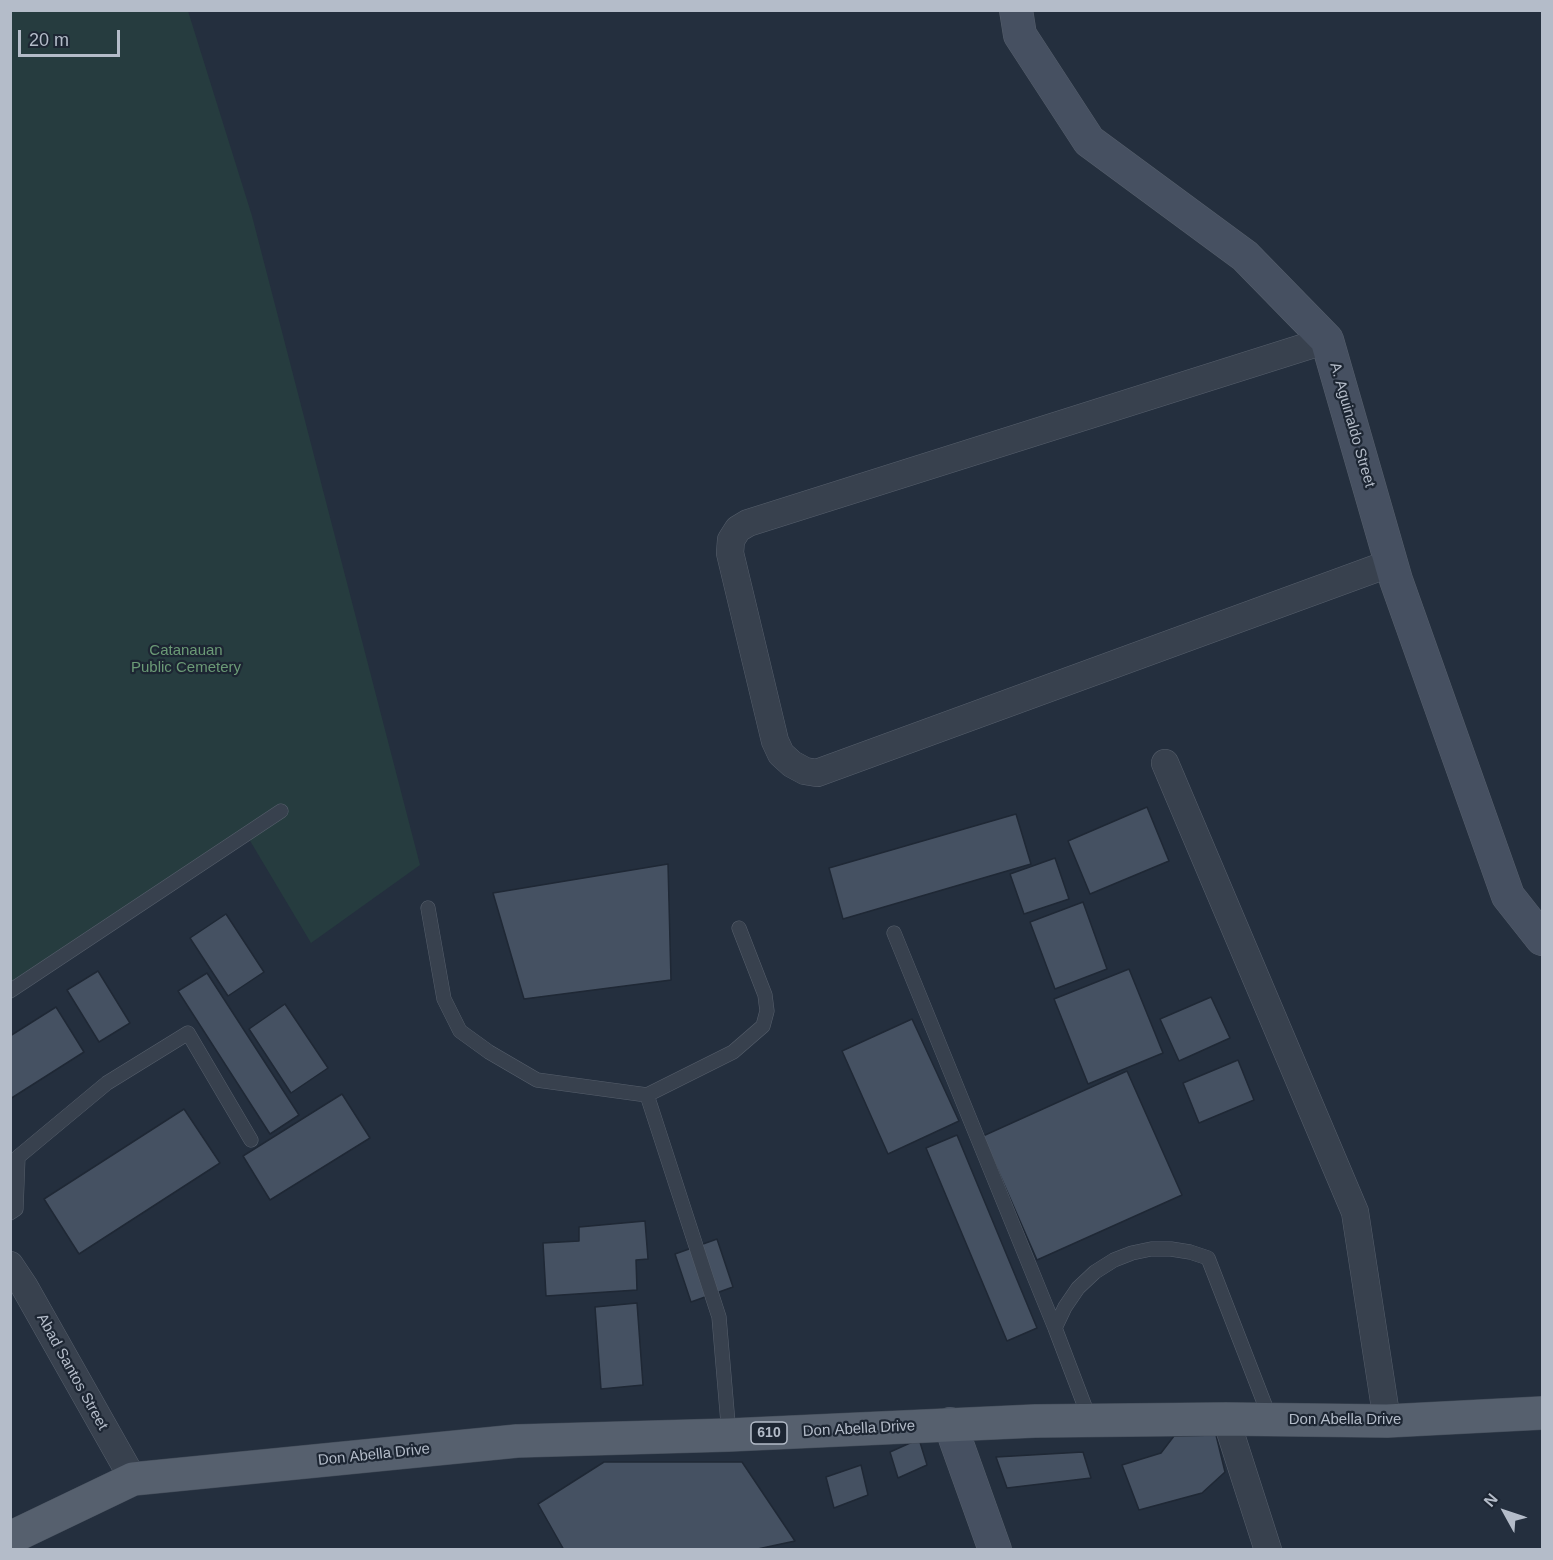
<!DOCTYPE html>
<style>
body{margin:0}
#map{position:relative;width:1553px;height:1560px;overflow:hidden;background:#242f3e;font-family:Helvetica,sans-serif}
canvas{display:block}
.frame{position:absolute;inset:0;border:12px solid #b4bcc9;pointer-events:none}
.north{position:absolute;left:1475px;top:1482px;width:60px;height:60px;-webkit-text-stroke:4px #1d2633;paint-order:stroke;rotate:310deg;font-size:16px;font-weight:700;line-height:24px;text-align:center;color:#b4bcc9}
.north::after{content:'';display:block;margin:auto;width:21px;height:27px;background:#b4bcc9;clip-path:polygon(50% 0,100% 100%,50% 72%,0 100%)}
.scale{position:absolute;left:18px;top:30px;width:102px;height:27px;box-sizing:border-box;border:3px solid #b4bcc9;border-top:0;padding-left:8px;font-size:18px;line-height:21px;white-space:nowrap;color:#b4bcc9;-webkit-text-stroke:4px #1d2633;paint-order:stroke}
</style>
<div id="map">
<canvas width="1553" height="1560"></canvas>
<div class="frame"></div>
<div class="north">N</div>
<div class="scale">20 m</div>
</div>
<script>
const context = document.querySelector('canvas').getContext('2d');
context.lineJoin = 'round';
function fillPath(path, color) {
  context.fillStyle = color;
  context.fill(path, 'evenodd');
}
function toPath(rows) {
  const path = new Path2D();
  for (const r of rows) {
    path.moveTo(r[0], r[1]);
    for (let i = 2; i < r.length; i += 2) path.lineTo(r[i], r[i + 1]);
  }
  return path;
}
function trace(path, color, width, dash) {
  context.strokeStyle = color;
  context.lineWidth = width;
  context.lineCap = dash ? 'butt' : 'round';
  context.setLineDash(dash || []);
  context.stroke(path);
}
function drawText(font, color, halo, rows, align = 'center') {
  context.font = font + ' Helvetica,sans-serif';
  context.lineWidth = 4.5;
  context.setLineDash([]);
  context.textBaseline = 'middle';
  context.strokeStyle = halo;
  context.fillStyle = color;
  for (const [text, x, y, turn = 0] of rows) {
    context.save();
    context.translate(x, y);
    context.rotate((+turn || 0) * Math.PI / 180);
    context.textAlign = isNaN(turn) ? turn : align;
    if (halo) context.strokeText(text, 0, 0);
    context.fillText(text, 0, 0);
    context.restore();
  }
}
fillPath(toPath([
 [11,11,188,11,252,216,420,865,311,943,243,829,11,992]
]), '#263c3f');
const building = toPath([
 [1147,807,1169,861,1090,894,1068,841,1147,807],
 [1016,814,1031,864,843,919,829,868,1016,814],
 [1055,858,1069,899,1024,914,1010,874,1055,858],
 [668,864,671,980,524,999,493,893,668,864],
 [1083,902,1107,969,1055,989,1030,922,1083,902],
 [226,914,264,972,228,996,190,938,226,914],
 [1129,969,1163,1053,1088,1084,1054,999,1129,969],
 [98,971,130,1023,99,1042,67,990,98,971],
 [207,973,299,1115,270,1134,178,991,207,973],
 [1211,997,1230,1038,1179,1061,1160,1019,1211,997],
 [285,1004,328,1068,291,1093,249,1029,285,1004],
 [56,1007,84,1052,10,1099,10,1036,56,1007],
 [912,1019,959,1121,888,1154,842,1051,912,1019],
 [1238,1060,1254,1100,1199,1123,1183,1083,1238,1060],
 [1127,1071,1182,1195,1037,1260,983,1136,1127,1071],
 [342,1094,370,1138,270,1200,243,1156,342,1094],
 [184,1109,220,1163,79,1254,44,1199,184,1109],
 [957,1135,1037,1328,1007,1341,926,1148,957,1135],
 [645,1221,648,1259,636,1260,637,1290,546,1296,543,1243,579,1241,579,1227,645,1221],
 [717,1239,733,1287,691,1302,675,1254,717,1239],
 [637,1303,643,1385,601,1389,595,1307,637,1303],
 [1216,1435,1225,1472,1202,1493,1139,1510,1122,1465,1161,1453,1174,1436,1216,1435],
 [919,1439,927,1465,898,1478,890,1452,919,1439],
 [1083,1452,1091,1478,1007,1488,996,1457,1083,1452],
 [604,1462,742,1462,795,1541,753,1550,564,1550,538,1504,604,1462],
 [861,1465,868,1495,834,1508,826,1477,861,1465]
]);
fillPath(building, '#455162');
trace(building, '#1f2835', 1.5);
const lane = toPath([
 [428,908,444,999,460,1031,489,1052,537,1080,647,1095,719,1317,729,1435],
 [894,933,1055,1328],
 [10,991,281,811],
 [647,1095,733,1052,763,1026,767,1011,765,995,739,928],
 [10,1213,16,1209,18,1157,107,1083,188,1033,251,1140],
 [1090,1420,1055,1328,1065,1307,1078,1288,1095,1272,1114,1260,1132,1253,1151,1249,1171,1249,1190,1252,1208,1258,1270,1418]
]);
const street = toPath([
 [1327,340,748,523,738,529,731,540,730,553,775,741,781,754,792,764,805,771,817,773,1391,563],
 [1165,763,1355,1212,1387,1421],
 [10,1265,24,1286,133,1479],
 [1226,1419,1268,1550]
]);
const secondary = toPath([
 [1016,10,1020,35,1089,141,1245,256,1327,340,1396,580,1508,896,1542,939],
 [950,1424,995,1550]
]);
const primary = toPath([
 [10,1538,133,1479,517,1441,729,1435,1035,1421,1226,1419,1387,1421,1542,1413]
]);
trace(lane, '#565f6c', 15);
trace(street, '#565f6c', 28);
trace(secondary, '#565f6c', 34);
trace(primary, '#414a57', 34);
trace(lane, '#38414e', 14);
trace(street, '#38414e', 27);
trace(secondary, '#465061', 33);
trace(primary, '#56606e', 33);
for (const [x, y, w] of [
 [769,1433,36]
]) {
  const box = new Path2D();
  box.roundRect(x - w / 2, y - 11, w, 22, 4.5);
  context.fillStyle = '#1d2633';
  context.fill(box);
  trace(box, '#b4bcc9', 1.5);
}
drawText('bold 14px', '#b4bcc9', null, [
 ["610",769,1433]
]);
drawText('15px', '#b4bcc9', '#1d2633', [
 ["A. Aguinaldo Street",1352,425,74],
 ["Abad Santos Street",72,1372,61],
 ["Don Abella Drive",1345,1420],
 ["Don Abella Drive",859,1429,-3],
 ["Don Abella Drive",374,1455,-6]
]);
drawText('15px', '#6b9a76', '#1d2633', [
 ["Catanauan",186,651],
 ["Public Cemetery",186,668]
]);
</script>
